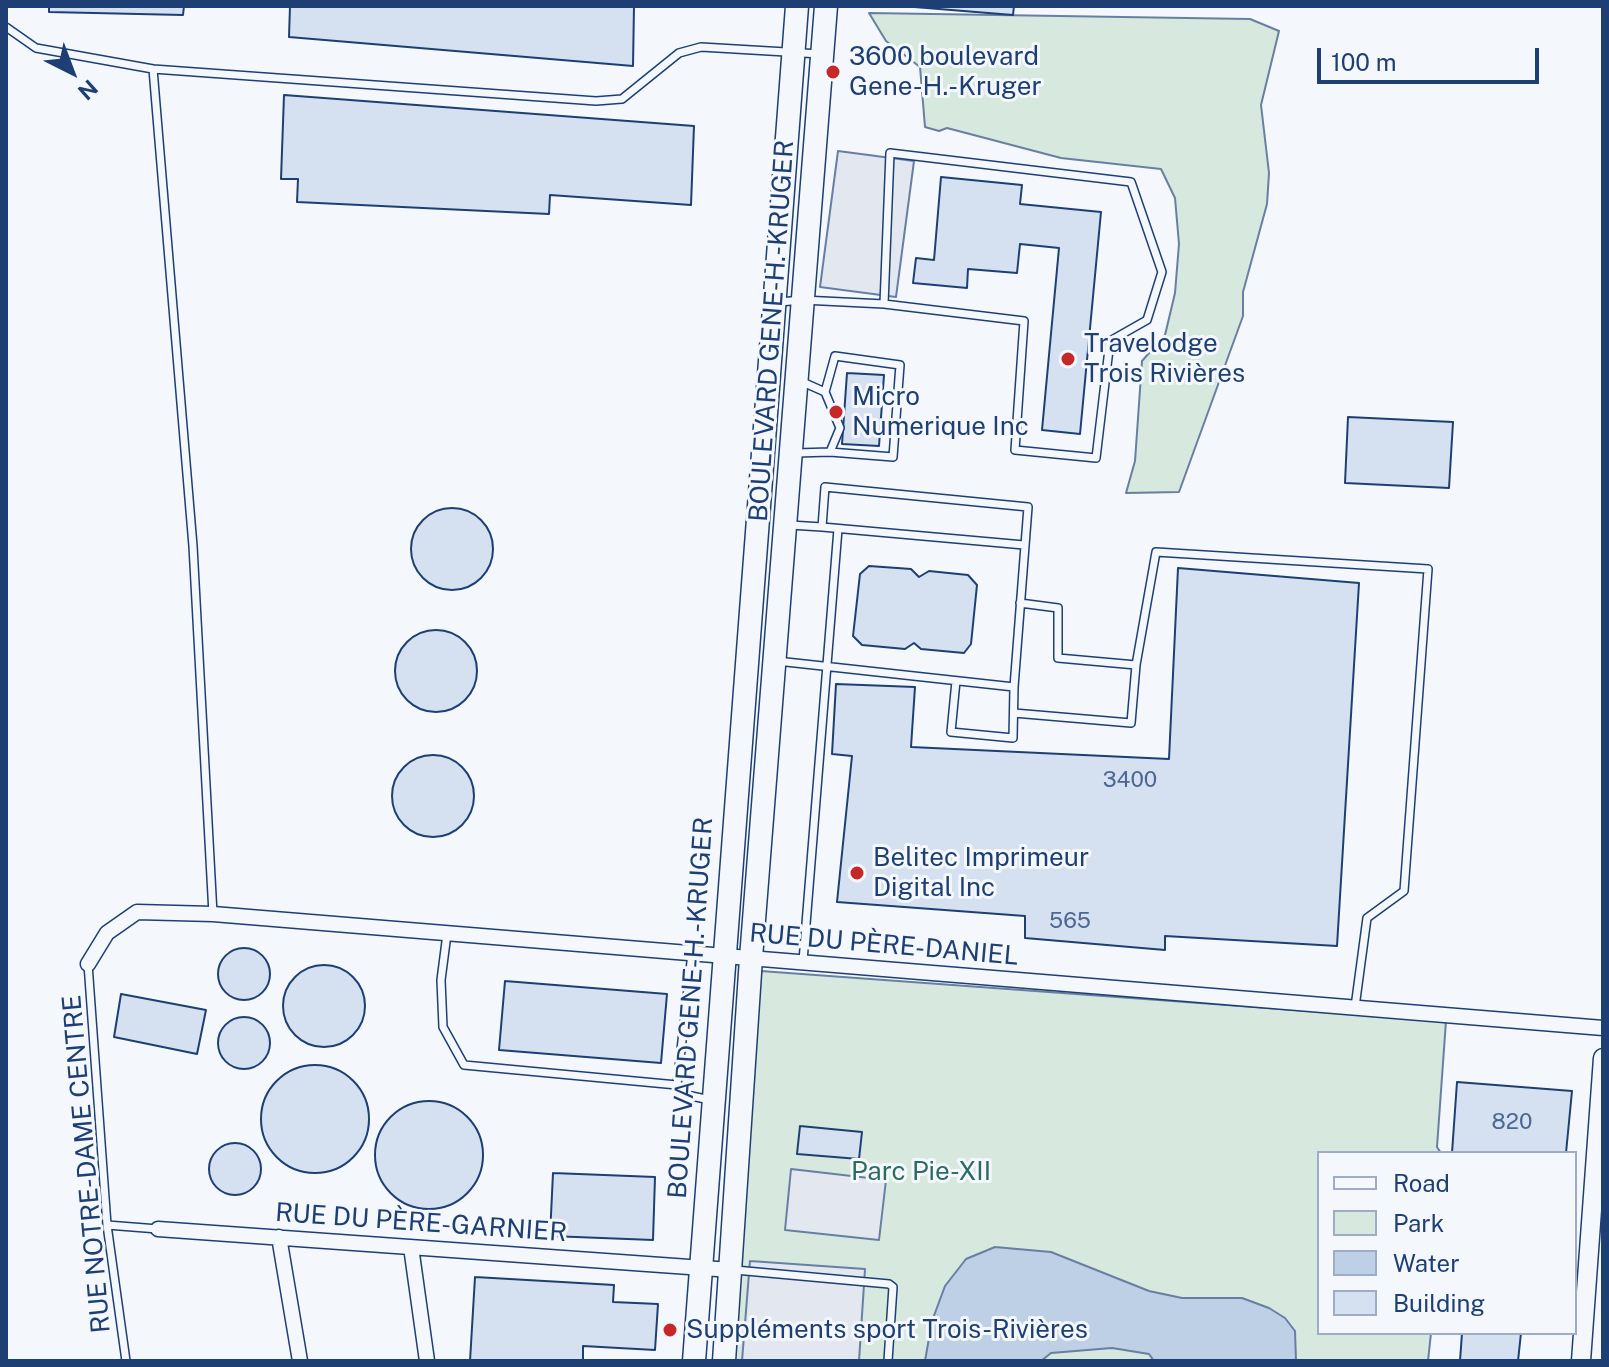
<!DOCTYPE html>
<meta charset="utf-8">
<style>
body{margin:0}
#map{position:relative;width:1609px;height:1367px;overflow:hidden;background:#f4f7fb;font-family:"Public Sans",sans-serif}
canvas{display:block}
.frame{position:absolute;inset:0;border:8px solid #1d3f73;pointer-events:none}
.legend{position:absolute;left:1317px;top:1151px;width:260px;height:184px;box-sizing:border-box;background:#f4f7fb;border:2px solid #9eadc5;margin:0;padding:10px 14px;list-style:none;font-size:24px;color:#1d3f73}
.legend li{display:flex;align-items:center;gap:16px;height:40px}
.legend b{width:40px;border:2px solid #9eadc5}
.north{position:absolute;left:32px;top:32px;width:80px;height:80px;-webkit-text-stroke:6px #f4f7fb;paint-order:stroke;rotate:138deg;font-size:22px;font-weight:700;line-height:32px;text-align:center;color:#1d3f73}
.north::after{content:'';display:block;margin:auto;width:28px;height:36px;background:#1d3f73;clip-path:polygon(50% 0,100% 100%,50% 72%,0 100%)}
.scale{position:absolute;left:1317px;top:48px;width:222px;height:36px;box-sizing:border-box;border:4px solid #1d3f73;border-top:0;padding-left:10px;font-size:24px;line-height:28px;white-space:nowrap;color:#1d3f73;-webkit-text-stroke:6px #f4f7fb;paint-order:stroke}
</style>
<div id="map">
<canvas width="1609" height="1367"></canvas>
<div class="frame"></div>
<ul class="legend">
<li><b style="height:10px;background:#f4f7fb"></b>Road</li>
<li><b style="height:22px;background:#d7e8df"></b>Park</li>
<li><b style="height:22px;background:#bed0e5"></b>Water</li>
<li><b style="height:22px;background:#d5e0f0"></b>Building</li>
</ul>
<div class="north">N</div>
<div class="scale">100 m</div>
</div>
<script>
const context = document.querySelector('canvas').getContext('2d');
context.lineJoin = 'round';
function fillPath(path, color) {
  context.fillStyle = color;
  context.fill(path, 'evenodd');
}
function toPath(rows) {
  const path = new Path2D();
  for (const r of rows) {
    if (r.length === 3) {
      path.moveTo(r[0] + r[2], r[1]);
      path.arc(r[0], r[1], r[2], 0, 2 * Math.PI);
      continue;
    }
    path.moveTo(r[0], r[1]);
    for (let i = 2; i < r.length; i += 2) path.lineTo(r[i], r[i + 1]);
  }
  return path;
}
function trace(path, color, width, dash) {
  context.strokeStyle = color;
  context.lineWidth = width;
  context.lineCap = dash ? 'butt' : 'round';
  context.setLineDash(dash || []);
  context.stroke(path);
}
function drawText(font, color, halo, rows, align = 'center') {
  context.font = font + ' "Public Sans",sans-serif';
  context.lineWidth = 6;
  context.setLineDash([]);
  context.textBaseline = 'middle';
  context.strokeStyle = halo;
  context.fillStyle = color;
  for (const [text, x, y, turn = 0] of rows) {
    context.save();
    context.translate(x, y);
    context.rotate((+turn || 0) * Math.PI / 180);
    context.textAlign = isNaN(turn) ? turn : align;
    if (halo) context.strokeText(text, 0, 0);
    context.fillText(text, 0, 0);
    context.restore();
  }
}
const green = toPath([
 [869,13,1250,19,1279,31,1261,105,1269,173,1267,204,1243,292,1243,316,1179,492,1126,493,1135,461,1142,361,1165,335,1175,293,1179,244,1175,198,1161,169,1061,158,947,128,939,131,925,127,920,67,886,41,869,13],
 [747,970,1446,1021,1437,1147,1441,1153,1319,1153,1319,1333,1431,1333,1428,1361,720,1361,747,970]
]);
fillPath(green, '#d7e8df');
trace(green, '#687fa3', 2);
const parking = toPath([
 [838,151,914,161,896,297,820,287,838,151],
 [791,1169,886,1180,879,1240,785,1230,791,1169],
 [750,1261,865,1269,859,1361,742,1361,750,1261]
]);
fillPath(parking, '#e3e8f0');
trace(parking, '#687fa3', 2);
const water = toPath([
 [995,1247,1051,1252,1149,1291,1182,1298,1242,1298,1269,1308,1285,1318,1295,1331,1296,1361,1154,1361,1149,1354,1112,1348,1051,1353,1041,1361,925,1361,932,1321,945,1286,966,1259,995,1247]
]);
fillPath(water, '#bed0e5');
trace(water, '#687fa3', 2);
const building = toPath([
 [49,6,184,6,183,15,49,12,49,6],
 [290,6,634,6,633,66,289,37,290,6],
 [902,6,1014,6,1013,15,902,6],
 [284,95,694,126,691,205,550,195,549,214,297,202,298,179,281,179,284,95],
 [941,177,1022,185,1020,204,1101,212,1080,434,1042,430,1059,248,1020,244,1017,273,968,269,967,288,913,283,916,258,934,260,941,177],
 [847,373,884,375,879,446,842,444,847,373],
 [1348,417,1453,422,1449,488,1345,483,1348,417],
 [452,549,41],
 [869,566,911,569,919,577,929,571,968,575,977,585,971,644,964,653,921,649,914,643,905,649,862,645,853,636,860,574,869,566],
 [1178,568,1359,583,1337,946,1165,936,1165,950,1025,938,1025,916,837,902,852,756,832,754,836,684,915,687,911,747,1169,759,1178,568],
 [436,671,41],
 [433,796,41],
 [244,974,26],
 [324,1006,41],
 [505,981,667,994,661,1063,499,1050,505,981],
 [121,994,206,1010,197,1054,114,1037,121,994],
 [244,1043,26],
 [315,1119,54],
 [1457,1082,1572,1091,1566,1153,1452,1153,1457,1082],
 [429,1155,54],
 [800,1126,862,1132,859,1159,797,1154,800,1126],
 [235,1169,26],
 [553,1173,655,1177,653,1240,550,1236,553,1173],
 [475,1277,614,1285,613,1302,658,1304,655,1350,583,1346,583,1361,470,1361,475,1277],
 [1462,1333,1521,1333,1518,1361,1460,1361,1462,1333]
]);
fillPath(building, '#d5e0f0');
trace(building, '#1d3f73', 2);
const lane = toPath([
 [6,27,36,48,153,69,193,546,213,914],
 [153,69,596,101,622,99,679,53,701,47,820,54],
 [779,302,803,300,884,304,1024,321,1015,450,1096,458,1110,341,1147,320,1162,272,1131,182,890,153,884,304],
 [825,392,835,356,900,365,893,457,830,452],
 [796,453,830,452,840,428,825,392,798,380],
 [822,527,1024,545],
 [1020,603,1058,608,1058,658,1136,665],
 [777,661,1014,687,1028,507,825,487,822,527,790,525],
 [956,681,951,732,1013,738,1014,687],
 [1014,713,1131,723,1136,665,1156,552,1428,569,1404,891,1367,918,1355,1007],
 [447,934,441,980,443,1027,464,1065,677,1085],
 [692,953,677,1085,687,1095,710,1100],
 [803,961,838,529],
 [88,964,107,1225,126,1361],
 [107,1225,158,1229],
 [735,1270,889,1284,893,1287,888,1361]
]);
const street = toPath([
 [88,964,107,933,137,912,213,914,1603,1028],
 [158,1229,731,1270],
 [279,1237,300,1361],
 [411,1247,427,1361]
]);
const secondary = toPath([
 [1581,1361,1603,1058]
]);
const primary = toPath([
 [694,1361,797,6],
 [724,1361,751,958,826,6]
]);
trace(lane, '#1d3f73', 10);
trace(street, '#1d3f73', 17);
trace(secondary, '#1d3f73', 21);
trace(primary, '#1d3f73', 25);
trace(lane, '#f4f7fb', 7);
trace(street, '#f4f7fb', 14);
trace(secondary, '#f4f7fb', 18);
trace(primary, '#f4f7fb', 22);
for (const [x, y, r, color] of [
 [833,72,8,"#c62828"],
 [1068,359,8,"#c62828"],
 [836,412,8,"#c62828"],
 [857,873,8,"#c62828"],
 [670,1330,8,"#c62828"]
]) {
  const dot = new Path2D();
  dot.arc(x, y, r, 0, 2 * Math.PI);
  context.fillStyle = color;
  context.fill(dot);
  trace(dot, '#f4f7fb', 3);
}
drawText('22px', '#4b6792', null, [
 ["3400",1130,780],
 ["565",1070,921],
 ["820",1512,1122]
]);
drawText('26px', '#1d3f73', '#f4f7fb', [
 ["3600 boulevard",849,57],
 ["Gene-H.-Kruger",849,87],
 ["Travelodge",1084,344],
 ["Trois Rivières",1084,374],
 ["Micro",852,397],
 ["Numerique Inc",852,427],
 ["Belitec Imprimeur",873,858],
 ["Digital Inc",873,888],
 ["Suppléments sport Trois-Rivières",686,1330]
], 'left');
drawText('26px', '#1d3f73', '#f4f7fb', [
 ["BOULEVARD GENE-H.-KRUGER",772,331,-86],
 ["RUE DU PÈRE-DANIEL",884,945,5],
 ["BOULEVARD GENE-H.-KRUGER",691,1008,-86],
 ["RUE NOTRE-DAME CENTRE",87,1164,-95],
 ["RUE DU PÈRE-GARNIER",421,1223,4]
]);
drawText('26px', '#2c6c60', '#f4f7fb', [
 ["Parc Pie-XII",921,1172]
]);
</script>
